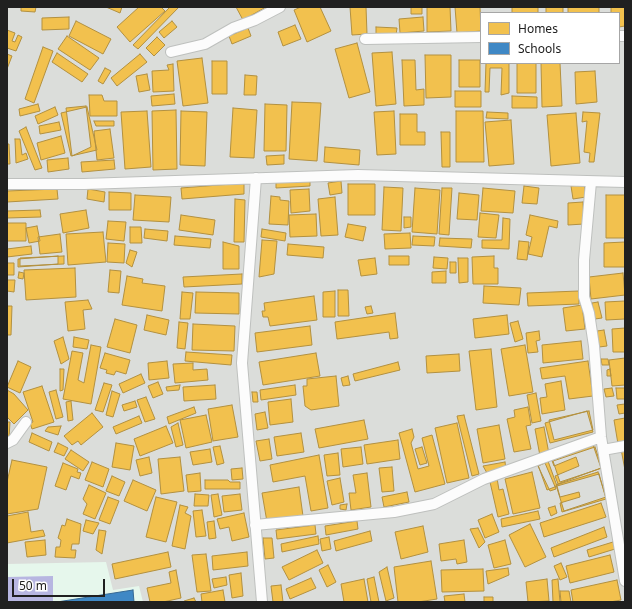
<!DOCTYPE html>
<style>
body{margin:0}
#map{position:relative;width:632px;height:609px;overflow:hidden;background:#e9eee9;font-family:"Noto Sans",sans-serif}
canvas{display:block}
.frame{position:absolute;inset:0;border:8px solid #202020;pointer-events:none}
.legend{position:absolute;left:480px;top:12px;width:140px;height:52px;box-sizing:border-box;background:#fff;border:1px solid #a6a6a6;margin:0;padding:5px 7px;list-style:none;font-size:12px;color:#202020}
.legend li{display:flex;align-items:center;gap:8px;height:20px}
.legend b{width:20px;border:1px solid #a6a6a6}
.scale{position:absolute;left:12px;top:579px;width:93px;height:18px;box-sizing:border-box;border:2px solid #202020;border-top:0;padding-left:5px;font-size:12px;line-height:14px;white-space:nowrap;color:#202020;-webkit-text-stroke:3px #fff;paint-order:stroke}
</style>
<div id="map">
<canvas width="632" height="609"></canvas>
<div class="frame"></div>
<ul class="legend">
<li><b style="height:11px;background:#f2c14e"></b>Homes</li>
<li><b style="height:11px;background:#3f88c5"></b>Schools</li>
</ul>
<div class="scale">50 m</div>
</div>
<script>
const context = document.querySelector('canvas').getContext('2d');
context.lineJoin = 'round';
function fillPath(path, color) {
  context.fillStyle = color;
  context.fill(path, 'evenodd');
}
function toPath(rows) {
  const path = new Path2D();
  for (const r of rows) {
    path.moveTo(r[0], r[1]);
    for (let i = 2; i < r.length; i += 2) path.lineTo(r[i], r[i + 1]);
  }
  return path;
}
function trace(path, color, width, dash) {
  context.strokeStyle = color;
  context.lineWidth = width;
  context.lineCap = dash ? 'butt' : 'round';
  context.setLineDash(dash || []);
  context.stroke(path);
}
fillPath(toPath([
 [7,7,625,7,625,602,7,602],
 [481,13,619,13,619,63,481,63]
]), '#dbddda');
fillPath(toPath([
 [106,562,113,590,139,586,143,602,7,602,7,564]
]), '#e6f7ec');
fillPath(toPath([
 [53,576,53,602,7,602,7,577]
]), '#b7b6e1');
const homes = toPath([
 [21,7,36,7,35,12,21,11,21,7],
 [106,7,122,7,120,13,106,7],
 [139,7,161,7,165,11,130,42,117,27,139,7],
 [170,7,179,7,138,49,133,45,170,7],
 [236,7,266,7,243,20,236,7],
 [301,7,320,7,331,31,307,42,294,10,301,7],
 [350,7,366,7,367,34,352,35,350,7],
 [411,7,422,7,422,14,411,14,411,7],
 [427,7,450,7,451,31,427,32,427,7],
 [455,7,480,7,481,31,457,33,455,7],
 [512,7,538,7,538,13,512,13,512,7],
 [546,7,563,7,563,13,546,13,546,7],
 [568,7,599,7,599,13,568,13,568,7],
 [611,7,625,7,625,26,619,27,619,13,611,13,611,7],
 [69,17,69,29,42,30,42,18,69,17],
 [423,17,424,31,400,33,399,19,423,17],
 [76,21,111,39,103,54,69,36,76,21],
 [172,21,177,27,164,38,159,32,172,21],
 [295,25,301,39,283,46,278,32,295,25],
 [376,27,397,28,396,35,376,34,376,27],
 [248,28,251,36,232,44,229,36,248,28],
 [7,30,15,33,12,41,15,42,18,35,22,37,16,51,7,48,7,30],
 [67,36,99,58,90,70,58,49,67,36],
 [157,37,165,45,154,56,146,48,157,37],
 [357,43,370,92,349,98,335,49,357,43],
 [43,47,53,51,34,103,25,99,43,47],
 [392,52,396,104,376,106,372,53,392,52],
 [57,53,88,74,82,82,52,62,57,53],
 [7,54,12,56,7,69,7,54],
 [140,54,147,62,117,86,111,78,140,54],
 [425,55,451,55,451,97,426,98,425,55],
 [202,58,208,103,183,106,177,61,202,58],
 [402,60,415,60,416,90,424,89,424,105,404,106,402,60],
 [459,60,480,60,480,87,459,87,459,60],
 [212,61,227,61,227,94,212,94,212,61],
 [486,63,509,63,509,93,501,95,502,68,490,68,489,92,485,92,486,63],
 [517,63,536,63,536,93,517,93,517,63],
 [541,63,560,63,562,106,542,107,541,63],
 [173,64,174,91,153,92,152,71,169,70,167,65,173,64],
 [105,68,111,71,103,84,98,81,105,68],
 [595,71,597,102,576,104,575,72,595,71],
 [147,74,150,90,139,92,136,76,147,74],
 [245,75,257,76,256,95,244,95,245,75],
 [455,91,481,91,481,107,455,107,455,91],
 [174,94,175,104,152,106,151,96,174,94],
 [89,95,102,95,104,101,117,101,117,116,90,116,89,95],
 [512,96,537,97,537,108,512,108,512,96],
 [292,102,321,103,317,161,289,159,292,102],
 [38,104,40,111,20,116,19,109,38,104],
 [265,104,287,105,286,151,264,151,265,104],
 [86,106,91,147,72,156,66,108,86,106],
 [55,107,58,115,38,124,35,116,55,107],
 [87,107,97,150,71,156,61,113,87,107],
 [233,108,257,110,254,158,230,157,233,108],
 [176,110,177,169,153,170,152,111,176,110],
 [147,111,151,167,125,169,121,112,147,111],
 [181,111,207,112,205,166,180,165,181,111],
 [394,111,396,154,377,155,374,112,394,111],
 [456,111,483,111,484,162,456,162,456,111],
 [487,112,508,113,508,119,486,118,487,112],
 [583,112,600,113,594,162,589,162,590,153,584,152,587,121,582,122,583,112],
 [576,113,580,163,551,166,547,115,576,113],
 [400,114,417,114,417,132,425,132,425,145,400,145,400,114],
 [511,120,514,164,489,166,485,122,511,120],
 [94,121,114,121,114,126,96,126,94,121],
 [59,122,61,130,40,134,39,126,59,122],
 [26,127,42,168,35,170,19,131,26,127],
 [110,129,114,158,97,160,94,131,110,129],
 [441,132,450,132,450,167,442,167,441,132],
 [61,136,65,153,41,160,37,143,61,136],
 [15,139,20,139,22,155,26,153,28,159,16,163,15,139],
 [7,144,9,144,10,164,7,164,7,144],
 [325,147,360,150,359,165,324,162,325,147],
 [284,155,284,164,267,165,266,156,284,155],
 [68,158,69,169,48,172,47,160,68,158],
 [114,160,115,169,82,172,81,162,114,160],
 [310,178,310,186,276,188,276,180,310,178],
 [341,181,342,193,330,195,328,183,341,181],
 [244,183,244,194,182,199,181,188,244,183],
 [348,184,375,184,375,215,348,215,348,184],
 [584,184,586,197,573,199,571,186,584,184],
 [524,186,539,188,537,204,522,203,524,186],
 [384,187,403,188,401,231,382,230,384,187],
 [415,188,440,190,437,234,412,232,415,188],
 [442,188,452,188,449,235,439,234,442,188],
 [483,188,515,191,513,213,481,211,483,188],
 [57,189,58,199,7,202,7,191,57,189],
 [88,189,105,192,104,202,87,199,88,189],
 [309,189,310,211,291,213,290,190,309,189],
 [109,192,131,193,131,210,109,210,109,192],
 [459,193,479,195,477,220,457,219,459,193],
 [135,195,171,197,169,222,133,220,135,195],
 [606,195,625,195,625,238,606,238,606,195],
 [271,196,280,197,280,200,289,201,288,225,269,224,271,196],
 [335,197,338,235,321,236,318,199,335,197],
 [235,199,245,200,244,242,234,242,235,199],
 [583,202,584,224,568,225,568,203,583,202],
 [40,210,41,217,7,218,7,211,40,210],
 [86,210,89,228,63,233,60,214,86,210],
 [480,213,499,215,496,238,478,237,480,213],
 [316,214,317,236,290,237,289,215,316,214],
 [181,215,215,220,213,235,179,230,181,215],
 [530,215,558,221,557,228,549,226,542,257,528,254,532,237,526,235,530,215],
 [404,217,411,217,411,227,404,228,404,217],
 [503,218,510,219,509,249,482,248,482,240,502,240,503,218],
 [108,221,126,222,124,241,106,239,108,221],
 [7,223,26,223,26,241,7,241,7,223],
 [348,224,366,227,363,241,345,237,348,224],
 [37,226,40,241,29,243,26,228,37,226],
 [130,227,141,227,142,243,130,243,130,227],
 [145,229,168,231,167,241,144,238,145,229],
 [262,229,286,233,285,241,261,237,262,229],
 [103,232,106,262,68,265,66,234,103,232],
 [410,233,411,248,385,249,384,234,410,233],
 [60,234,62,252,40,254,38,237,60,234],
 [175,236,211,239,210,248,174,245,175,236],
 [413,236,435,237,434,246,412,245,413,236],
 [440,238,472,239,471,248,439,246,440,238],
 [262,240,277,241,274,274,259,277,262,240],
 [519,241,529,242,527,260,517,259,519,241],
 [223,242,239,246,239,269,223,269,223,242],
 [625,242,625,267,604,267,604,243,625,242],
 [108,243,125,244,124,263,107,262,108,243],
 [288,244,324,247,323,258,287,255,288,244],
 [31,246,32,254,7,257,7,249,31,246],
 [130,250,137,252,132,267,126,263,130,250],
 [58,256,58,264,18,267,18,259,58,256],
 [64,256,64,264,20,266,20,258,64,256],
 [389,256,409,256,409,265,389,265,389,256],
 [494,256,494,268,498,268,498,284,473,284,472,257,494,256],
 [434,257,448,258,447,269,433,268,434,257],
 [375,258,377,274,361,276,358,260,375,258],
 [458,258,468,258,468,282,459,283,458,258],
 [450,262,456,262,456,273,450,273,450,262],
 [7,263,14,263,14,275,7,275,7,263],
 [75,268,76,297,26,300,24,270,75,268],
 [110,270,121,271,119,293,108,292,110,270],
 [446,271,446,283,432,283,432,272,446,271],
 [19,272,24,273,23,279,18,278,19,272],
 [623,273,625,295,591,299,589,277,623,273],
 [242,274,242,284,184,287,183,277,242,274],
 [127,276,143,279,142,283,165,286,162,311,122,305,127,276],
 [7,280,15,280,14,292,7,291,7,280],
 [484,286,521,288,519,305,483,303,484,286],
 [338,290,348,290,349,316,338,316,338,290],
 [335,291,335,317,323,317,323,292,335,291],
 [579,291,579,304,528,306,527,293,579,291],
 [182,292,193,293,190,319,180,319,182,292],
 [196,292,239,293,239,314,195,313,196,292],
 [314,296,317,320,270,326,268,317,263,317,262,311,265,311,264,303,314,296],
 [88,300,92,309,83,310,85,329,68,331,65,302,88,300],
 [625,301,625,319,606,320,605,302,625,301],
 [598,302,602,318,595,319,592,303,598,302],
 [582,305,585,329,566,331,563,308,582,305],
 [7,306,12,306,11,335,7,335,7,306],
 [371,306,373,313,367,314,365,307,371,306],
 [395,313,398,338,390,339,389,332,337,339,335,322,395,313],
 [147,315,169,320,166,335,144,330,147,315],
 [507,315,509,334,475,338,473,319,507,315],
 [115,319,137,325,130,353,107,347,115,319],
 [518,321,523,339,515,342,510,323,518,321],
 [179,322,188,323,185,349,177,348,179,322],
 [193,324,235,326,234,351,192,350,193,324],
 [310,326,312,345,257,352,255,333,310,326],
 [625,328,625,352,613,352,612,329,625,328],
 [604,330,607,346,599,347,597,331,604,330],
 [539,331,540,340,536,341,538,352,528,353,526,333,539,331],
 [63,337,69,359,61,364,54,341,63,337],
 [74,337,89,340,87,349,73,347,74,337],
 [581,341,583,359,543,363,542,345,581,341],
 [91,345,101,347,91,404,63,399,72,351,83,353,78,380,84,383,91,345],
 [525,345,533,392,509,396,501,349,525,345],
 [491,349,497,407,476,410,469,351,491,349],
 [186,352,232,355,231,365,185,361,186,352],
 [105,353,130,360,126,374,116,371,114,375,106,373,107,370,100,368,105,353],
 [316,353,320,376,263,385,259,362,316,353],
 [459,354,460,371,427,373,426,356,459,354],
 [625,358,625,385,612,386,609,360,625,358],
 [601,359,608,359,609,365,602,365,601,359],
 [18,361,31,367,20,393,7,387,18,361],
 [167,361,169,378,149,380,148,363,167,361],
 [588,361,593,396,569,399,565,376,542,379,540,368,588,361],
 [398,362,400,370,355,381,353,374,398,362],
 [193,363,193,370,207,369,208,380,175,383,173,364,193,363],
 [60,369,64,369,63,390,60,391,60,369],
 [610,369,611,376,607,376,607,370,610,369],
 [141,374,145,383,123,393,119,384,141,374],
 [336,376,339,406,311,410,305,406,303,386,307,386,307,379,336,376],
 [348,376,350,385,343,386,341,378,348,376],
 [561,381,565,410,542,414,540,398,547,397,545,384,561,381],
 [158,382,163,394,153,398,148,386,158,382],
 [104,383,112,385,103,412,95,410,104,383],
 [180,385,179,390,167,391,166,387,180,385],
 [215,385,216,399,184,401,183,387,215,385],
 [295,385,296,395,261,400,260,390,295,385],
 [42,386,54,422,32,429,30,423,33,422,23,392,42,386],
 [612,388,614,396,606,397,604,389,612,388],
 [616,388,625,388,625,399,617,399,616,388],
 [7,390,14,394,28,410,14,424,7,417,7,390],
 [56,390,63,417,56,419,49,392,56,390],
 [112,391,120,394,113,417,106,415,112,391],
 [252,392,257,392,258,402,253,402,252,392],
 [536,393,541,421,532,423,527,395,536,393],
 [146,397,155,419,145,422,137,400,146,397],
 [291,399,293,422,270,425,268,402,291,399],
 [71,401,73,420,68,421,66,402,71,401],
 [135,401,137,407,124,411,122,405,135,401],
 [625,404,625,413,619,414,617,405,625,404],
 [232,405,238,437,213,441,208,409,232,405],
 [194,407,196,413,169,424,167,417,194,407],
 [528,407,531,425,526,426,531,449,514,452,507,419,515,417,514,410,528,407],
 [587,411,593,432,550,443,545,423,587,411],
 [589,411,593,430,554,440,549,420,589,411],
 [265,412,268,428,257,430,255,414,265,412],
 [92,413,103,427,81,445,78,441,72,445,64,436,92,413],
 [206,415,212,442,186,448,180,420,206,415],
 [464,415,479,474,472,476,457,416,464,415],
 [139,416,142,423,116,434,113,427,139,416],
 [625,418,625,443,618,444,614,420,625,418],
 [364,420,368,439,319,448,315,429,364,420],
 [7,422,10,422,9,438,7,438,7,422],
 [178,423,183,445,176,447,171,427,178,423],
 [457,423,469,478,447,483,435,428,457,423],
 [499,425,505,459,483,463,477,429,499,425],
 [61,426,58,435,45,431,48,427,61,426],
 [166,426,173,443,140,456,134,439,166,426],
 [544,427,549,454,540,456,535,429,544,427],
 [412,429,414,437,411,443,418,469,429,466,422,438,432,435,445,484,415,492,399,433,412,429],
 [32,433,52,442,49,451,29,442,32,433],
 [301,433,304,452,277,456,274,437,301,433],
 [269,439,272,459,260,461,256,441,269,439],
 [398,440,400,459,367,464,364,445,398,440],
 [592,442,601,468,558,484,555,476,579,466,576,457,554,466,551,458,592,442],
 [58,443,68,448,64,456,54,452,58,443],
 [116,443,134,446,130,470,112,467,116,443],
 [220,446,224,463,217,465,213,447,220,446],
 [361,447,363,464,343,467,341,449,361,447],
 [422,447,427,463,420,465,415,449,422,447],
 [595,447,602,468,560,482,553,461,595,447],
 [625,448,625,470,621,449,625,448],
 [210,449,212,462,193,465,190,452,210,449],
 [71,450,89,462,83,471,65,459,71,450],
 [338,453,340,475,327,476,324,455,338,453],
 [319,455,328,508,311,511,305,476,273,482,270,465,319,455],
 [149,457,152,473,140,476,136,460,149,457],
 [180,457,184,491,161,494,158,459,180,457],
 [12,460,47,467,38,509,7,514,7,482,12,460],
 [548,461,557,486,547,490,538,465,548,461],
 [92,462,109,469,103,487,85,480,92,462],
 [505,462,506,469,487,473,483,466,505,462],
 [63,463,78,469,77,472,81,473,79,479,71,476,66,490,55,486,63,463],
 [545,463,556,489,550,491,538,466,545,463],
 [392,467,394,491,382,492,379,468,392,467],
 [242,468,243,479,232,480,231,469,242,468],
 [532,472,540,508,513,514,505,479,532,472],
 [598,472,606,497,564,511,556,485,598,472],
 [200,473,201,491,188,492,186,475,200,473],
 [367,473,371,507,351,510,349,493,356,493,353,475,367,473],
 [599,474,606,499,562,512,560,503,580,497,579,492,560,497,557,486,599,474],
 [112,476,125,482,119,496,106,491,112,476],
 [340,478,344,502,332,505,327,481,340,478],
 [497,478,499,490,503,489,509,514,498,517,490,482,497,478],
 [133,480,156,490,147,511,124,501,133,480],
 [205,480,228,480,230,482,240,482,240,489,205,489,205,480],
 [89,485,106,493,95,519,83,514,87,504,83,499,89,485],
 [299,487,303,516,267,522,262,493,299,487],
 [407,492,409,502,384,507,382,497,407,492],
 [195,494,209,495,208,506,194,506,195,494],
 [218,494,222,515,214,517,211,495,218,494],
 [240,494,242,510,224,512,222,496,240,494],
 [108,497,119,501,110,524,99,520,108,497],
 [156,497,177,502,166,542,146,537,156,497],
 [601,503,606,517,544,537,540,523,601,503],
 [347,504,346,510,340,509,340,505,347,504],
 [180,505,188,507,185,513,191,516,185,549,172,546,180,505],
 [555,506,557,513,551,516,548,508,555,506],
 [202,510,206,536,196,537,193,511,202,510],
 [538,511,540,519,502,527,501,519,538,511],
 [28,512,31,532,43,530,45,536,7,543,7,516,28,512],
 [244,513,249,537,232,541,229,527,220,529,217,519,244,513],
 [492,514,499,532,485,538,478,520,492,514],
 [67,519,81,524,79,544,72,544,71,550,76,550,75,558,55,557,56,547,60,547,61,540,58,538,62,525,65,526,67,519],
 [86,520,99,523,93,534,83,531,86,520],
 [214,521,216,538,209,539,207,522,214,521],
 [357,521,358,529,326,535,325,526,357,521],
 [530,524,546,557,525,567,509,535,530,524],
 [315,525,316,534,277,539,276,530,315,525],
 [423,526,428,552,401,559,395,532,423,526],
 [604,527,607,537,554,557,551,548,604,527],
 [478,528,485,542,479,548,470,529,478,528],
 [99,530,106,531,102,554,96,550,99,530],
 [370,531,372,541,336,551,334,541,370,531],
 [318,536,319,544,282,552,281,544,318,536],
 [329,537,331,549,322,551,320,539,329,537],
 [263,538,272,538,274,558,265,559,263,538],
 [45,540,46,555,27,557,25,542,45,540],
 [464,540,467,562,457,564,456,559,441,561,439,544,464,540],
 [505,540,511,564,494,568,488,545,505,540],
 [613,542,615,549,589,557,587,550,613,542],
 [317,550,323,563,289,580,282,567,317,550],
 [168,552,171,567,115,579,112,564,168,552],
 [247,552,248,566,213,570,212,556,247,552],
 [206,554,211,591,197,592,192,555,206,554],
 [610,555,614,572,570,583,566,566,610,555],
 [431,561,437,599,418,602,398,602,394,567,431,561],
 [561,563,567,577,560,580,554,566,561,563],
 [328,565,336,582,327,587,319,570,328,565],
 [387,567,394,598,386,601,379,572,387,567],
 [508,568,509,575,488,584,486,571,508,568],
 [483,569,484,591,442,592,441,570,483,569],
 [176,570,181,598,163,602,150,602,147,588,171,583,169,572,176,570],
 [241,573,243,596,232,598,229,575,241,573],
 [226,577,227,585,214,588,212,579,226,577],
 [374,577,379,602,371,602,367,579,374,577],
 [311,578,316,588,290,599,286,589,311,578],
 [364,579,368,602,344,602,341,584,364,579],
 [547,579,549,601,528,602,526,582,547,579],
 [558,579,560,602,553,602,552,580,558,579],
 [617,580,621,600,610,602,573,602,571,590,617,580],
 [281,585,283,602,273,602,271,586,281,585],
 [223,590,225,602,202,602,201,594,223,590],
 [560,591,569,591,571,602,561,602,560,591],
 [464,594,465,602,445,602,444,596,464,594],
 [484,597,493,597,493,602,484,602,484,597],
 [194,598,196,602,185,602,184,601,194,598]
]);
fillPath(homes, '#f2c14e');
trace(homes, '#b39140', 1);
const schools = toPath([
 [133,590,134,602,57,602,133,590]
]);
fillPath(schools, '#3f88c5');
trace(schools, '#366994', 1);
const street = toPath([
 [619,36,625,36],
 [365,39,481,37],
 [171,52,205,44,233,28,255,20,280,7],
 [256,178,242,363,262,602],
 [591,182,584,260,584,297,589,313,594,346,601,437,625,581],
 [7,184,84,184,358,175,625,182],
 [7,443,13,440,26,422],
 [603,450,625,446],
 [255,525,394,512,434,504,484,479,601,437]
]);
trace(street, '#bec0be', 12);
trace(street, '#fcfcfc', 10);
</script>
